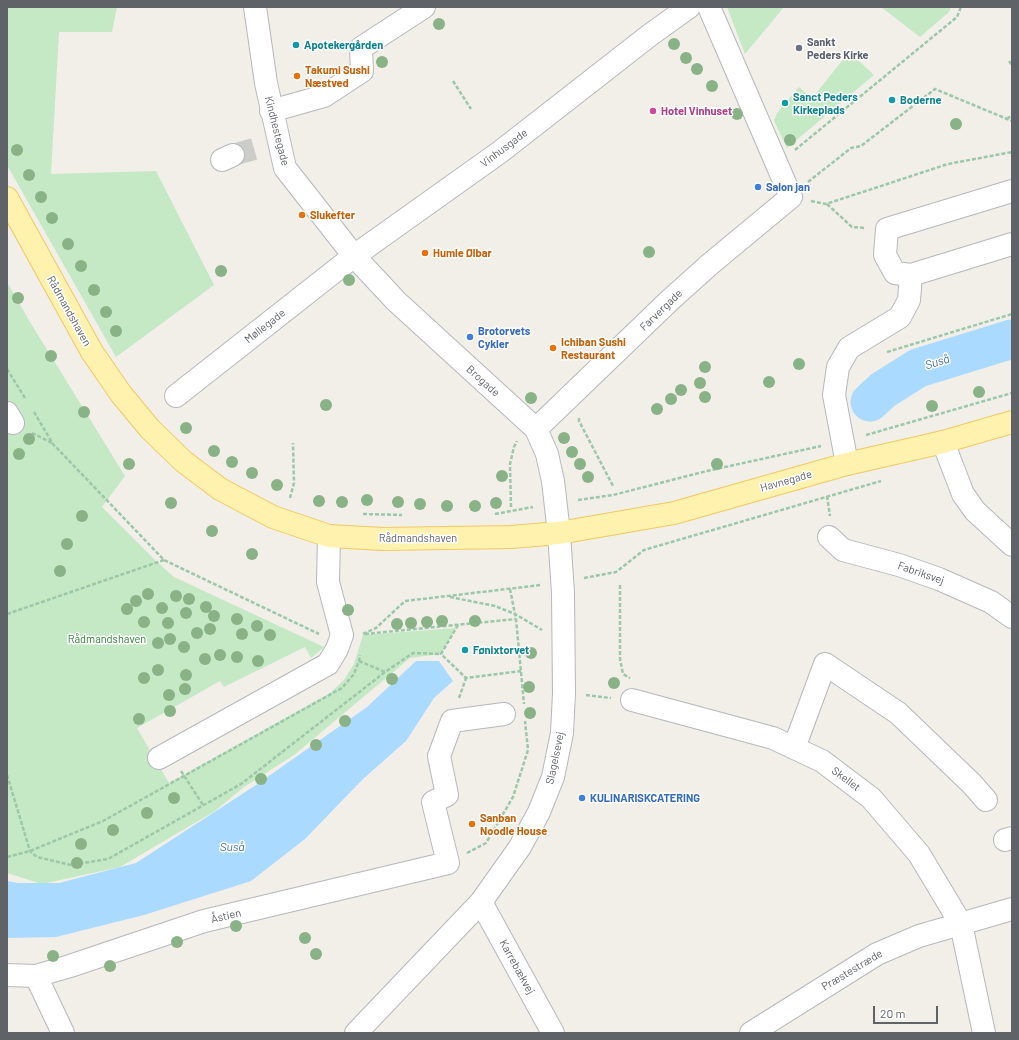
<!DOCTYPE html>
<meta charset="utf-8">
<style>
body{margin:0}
#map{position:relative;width:1019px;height:1040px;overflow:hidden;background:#f1efe8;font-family:Barlow,sans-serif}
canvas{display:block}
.frame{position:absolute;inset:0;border:8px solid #5f6368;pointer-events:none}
.scale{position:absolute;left:873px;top:1006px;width:65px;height:18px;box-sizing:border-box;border:2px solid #5f6368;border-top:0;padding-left:5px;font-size:12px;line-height:14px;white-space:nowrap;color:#5f6368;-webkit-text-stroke:3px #fff;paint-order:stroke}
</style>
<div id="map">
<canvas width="1019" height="1040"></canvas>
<div class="frame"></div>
<div class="scale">20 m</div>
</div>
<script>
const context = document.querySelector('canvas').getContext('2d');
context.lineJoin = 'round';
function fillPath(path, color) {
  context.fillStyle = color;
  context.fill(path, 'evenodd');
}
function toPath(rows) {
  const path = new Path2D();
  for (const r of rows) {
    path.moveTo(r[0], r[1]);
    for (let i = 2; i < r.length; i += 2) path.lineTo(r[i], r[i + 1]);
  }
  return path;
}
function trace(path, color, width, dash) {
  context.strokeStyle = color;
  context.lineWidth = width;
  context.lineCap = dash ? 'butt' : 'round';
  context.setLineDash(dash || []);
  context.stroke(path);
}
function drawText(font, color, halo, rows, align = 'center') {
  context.font = font + ' Barlow,sans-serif';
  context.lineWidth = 3;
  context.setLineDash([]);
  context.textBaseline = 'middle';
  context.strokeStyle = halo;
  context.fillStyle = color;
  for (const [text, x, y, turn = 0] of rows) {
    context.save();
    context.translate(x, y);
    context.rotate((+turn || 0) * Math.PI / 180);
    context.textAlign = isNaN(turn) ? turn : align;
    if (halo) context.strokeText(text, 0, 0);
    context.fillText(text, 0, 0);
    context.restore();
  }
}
fillPath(toPath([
 [7,7,117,7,112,32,59,32,51,174,156,171,214,285,116,357,7,165],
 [727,7,784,7,745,54],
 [881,7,951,7,949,12,920,37],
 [849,52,874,75,787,148,775,123,774,120,777,113,799,87,809,96,814,96],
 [7,282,30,322,125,476,102,507,155,560,174,577,324,647,311,658,305,647,224,687,220,681,137,728,169,783,330,693,344,680,354,664,363,635,456,628,441,654,410,658,294,755,244,787,215,811,120,867,42,884,7,873]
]), '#c5e8c5');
fillPath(toPath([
 [416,661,439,661,453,681,434,698,406,741,363,779,305,839,251,881,144,915,56,937,7,938,7,881,18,883,59,883,136,863,256,785,367,707]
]), '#aadaff');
trace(toPath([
 [870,402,883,390,918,368,1012,339]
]), '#aadaff', 39);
trace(toPath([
 [233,155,264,146]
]), '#ccccc8', 22, [22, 11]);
const minor = toPath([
 [255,7,266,83,285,168,354,256,396,301,536,429,547,454,553,481,559,533,563,593,564,693,562,733,553,777,539,812,520,847,481,902,356,1033],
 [271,111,324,96,362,71,361,48,424,7],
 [222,160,233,155],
 [1012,191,887,229,885,255,895,273,911,275,1012,244],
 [176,396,354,256,500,152,650,35,689,7],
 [7,413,13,423],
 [536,429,669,301,709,265,791,197,709,7],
 [943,442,963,494,975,511,1012,545],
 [847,464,834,395,838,367,849,348,900,317,909,300,911,275],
 [829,537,843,550,899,565,939,579,991,602,1012,617],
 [632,700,773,738,822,761,871,798,919,854,961,924,984,1033],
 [794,748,825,664,898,713,972,784,986,800],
 [159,758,328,664,337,649,342,635,328,582,329,536],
 [1005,840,1012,838],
 [481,902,553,1033],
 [7,975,36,976,70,966,204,921,448,863,433,802,447,795,439,756,452,721,504,714],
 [36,976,63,1033],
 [751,1033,877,954,919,936,1012,909]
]);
const major = toPath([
 [7,198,92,352,121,394,150,429,183,461,220,489,273,517,329,536,383,539,511,537,559,533,674,513,847,464,943,442,1012,422]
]);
trace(minor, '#b5b8bc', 24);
trace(major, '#f2c960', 24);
trace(toPath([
 [1009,61,1012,65],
 [453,81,471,109],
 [1007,119,1012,115],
 [795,150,957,17,961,7],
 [808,182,851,148,861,146,935,89,1012,121],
 [811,201,826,204,948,164,1012,152],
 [827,204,852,227,865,228],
 [887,352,1012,314],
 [7,369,25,398],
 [34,412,53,444,164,560,319,634],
 [579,418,579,421,613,486],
 [32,433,52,443],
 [866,435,1012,393],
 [827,496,830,516],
 [290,498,294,483,293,443],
 [578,500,613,495,707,471,821,446],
 [511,507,510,464,514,447,517,441],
 [363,514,402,515],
 [495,514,533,507],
 [584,578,616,572,644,550,881,481],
 [620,585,620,659,623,674,630,678],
 [510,589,516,619,524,704],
 [450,597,495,606,515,614,542,630],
 [7,614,164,560],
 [458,625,441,654,466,678,521,671],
 [363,634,376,628,405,601,541,585],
 [365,634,516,619],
 [359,661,385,672],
 [586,695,611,698],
 [459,698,466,678],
 [181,771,203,805],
 [7,775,30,851,37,857,71,865,108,859,241,784,385,672,413,653,441,654],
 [467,853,486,843,513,797,528,750,525,721],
 [7,857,30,851,103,821,342,688,354,674,359,661,360,655]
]), '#9cc7a9', 2.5, [4, 2]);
trace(minor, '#fff', 22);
trace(major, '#fff2af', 22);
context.fillStyle = '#89b387';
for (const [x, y] of [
 [439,24],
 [674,44],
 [686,58],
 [382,62],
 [697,69],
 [712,86],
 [737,114],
 [956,124],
 [790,140],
 [17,150],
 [29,175],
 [41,197],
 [52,218],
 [68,244],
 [649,252],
 [81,266],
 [221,271],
 [349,280],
 [94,290],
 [18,298],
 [106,312],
 [116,331],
 [51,356],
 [799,364],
 [705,367],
 [769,382],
 [700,383],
 [681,390],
 [979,392],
 [705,397],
 [531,398],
 [671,399],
 [326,405],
 [932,406],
 [657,409],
 [84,412],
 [186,428],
 [564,438],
 [29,439],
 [214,451],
 [572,452],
 [19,454],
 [232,462],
 [129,464],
 [580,464],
 [717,464],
 [252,473],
 [502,476],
 [588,477],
 [277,485],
 [367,500],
 [319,501],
 [342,502],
 [398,502],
 [171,503],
 [496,503],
 [420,504],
 [447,506],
 [475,506],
 [82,516],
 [212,531],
 [67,544],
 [252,554],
 [60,571],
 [148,594],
 [176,596],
 [189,599],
 [136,601],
 [206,607],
 [162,608],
 [127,609],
 [348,610],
 [186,613],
 [214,616],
 [237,619],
 [442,621],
 [475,621],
 [144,622],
 [427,622],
 [168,623],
 [411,623],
 [397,624],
 [257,626],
 [210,629],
 [197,633],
 [242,634],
 [270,635],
 [170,639],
 [158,643],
 [184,647],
 [531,653],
 [220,655],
 [237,657],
 [205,659],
 [258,661],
 [158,670],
 [186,675],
 [144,678],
 [392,679],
 [614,683],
 [529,687],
 [185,689],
 [169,695],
 [170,711],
 [530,713],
 [139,719],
 [345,721],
 [316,745],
 [261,779],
 [174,798],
 [147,813],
 [113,830],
 [81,844],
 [77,863],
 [236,926],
 [305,938],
 [177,942],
 [316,954],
 [53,956],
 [110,966]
]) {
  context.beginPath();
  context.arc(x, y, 6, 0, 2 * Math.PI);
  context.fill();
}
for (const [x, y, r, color] of [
 [296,45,4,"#0f9aa8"],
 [799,48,4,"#6b7280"],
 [297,76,4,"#e8710a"],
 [892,100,4,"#0f9aa8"],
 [785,103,4,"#0f9aa8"],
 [653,111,4,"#d1479c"],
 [758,187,4,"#3f7fe0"],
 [302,215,4,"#e8710a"],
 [425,253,4,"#e8710a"],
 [470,337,4,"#3f7fe0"],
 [553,348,4,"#e8710a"],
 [465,650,4,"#0f9aa8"],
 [582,798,4,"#3f7fe0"],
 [472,824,4,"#e8710a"]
]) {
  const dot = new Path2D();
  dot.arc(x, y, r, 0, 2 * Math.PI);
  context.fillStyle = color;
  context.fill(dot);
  trace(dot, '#fff', 1.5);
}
drawText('bold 11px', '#5b616d', '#fff', [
 ["Sankt",807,42],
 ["Peders Kirke",807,55]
], 'left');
drawText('bold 11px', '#0d838f', '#fff', [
 ["Apotekergården",304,45],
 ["Sanct Peders",793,97],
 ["Kirkeplads",793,110],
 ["Boderne",900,100],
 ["Fønixtorvet",473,650]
], 'left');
drawText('bold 11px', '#c56008', '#fff', [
 ["Takumi Sushi",305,70],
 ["Næstved",305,83],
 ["Slukefter",310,215],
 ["Humle Ølbar",433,253],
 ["Ichiban Sushi",561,342],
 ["Restaurant",561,355],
 ["Sanban",480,818],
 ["Noodle House",480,831]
], 'left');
drawText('bold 11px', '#b23c85', '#fff', [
 ["Hotel Vinhuset",661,111]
], 'left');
drawText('11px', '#5f6368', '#fff', [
 ["Kindhestegade",277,131,76],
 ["Vinhusgade",504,148,-37],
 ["Farvergade",661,310,-44],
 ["Rådmandshaven",69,311,61],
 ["Møllegade",265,326,-38],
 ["Brogade",483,381,42],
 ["Havnegade",786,481,-16],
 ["Rådmandshaven",418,538],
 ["Fabriksvej",921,573,19],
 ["Slagelsevej",555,758,-78],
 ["Skellet",846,779,37],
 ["Åstien",226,916,-13],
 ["Karrebækvej",517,967,61],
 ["Præstestræde",852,970,-31]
]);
drawText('bold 11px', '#366cbe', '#fff', [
 ["Salon jan",766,187],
 ["Brotorvets",478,331],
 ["Cykler",478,344],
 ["KULINARISKCATERING",590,798]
], 'left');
drawText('11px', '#348238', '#fff', [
 ["Rådmandshaven",107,639]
]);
drawText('italic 12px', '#4174aa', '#fff', [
 ["Suså",937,362,-17],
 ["Suså",232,847]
]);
</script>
